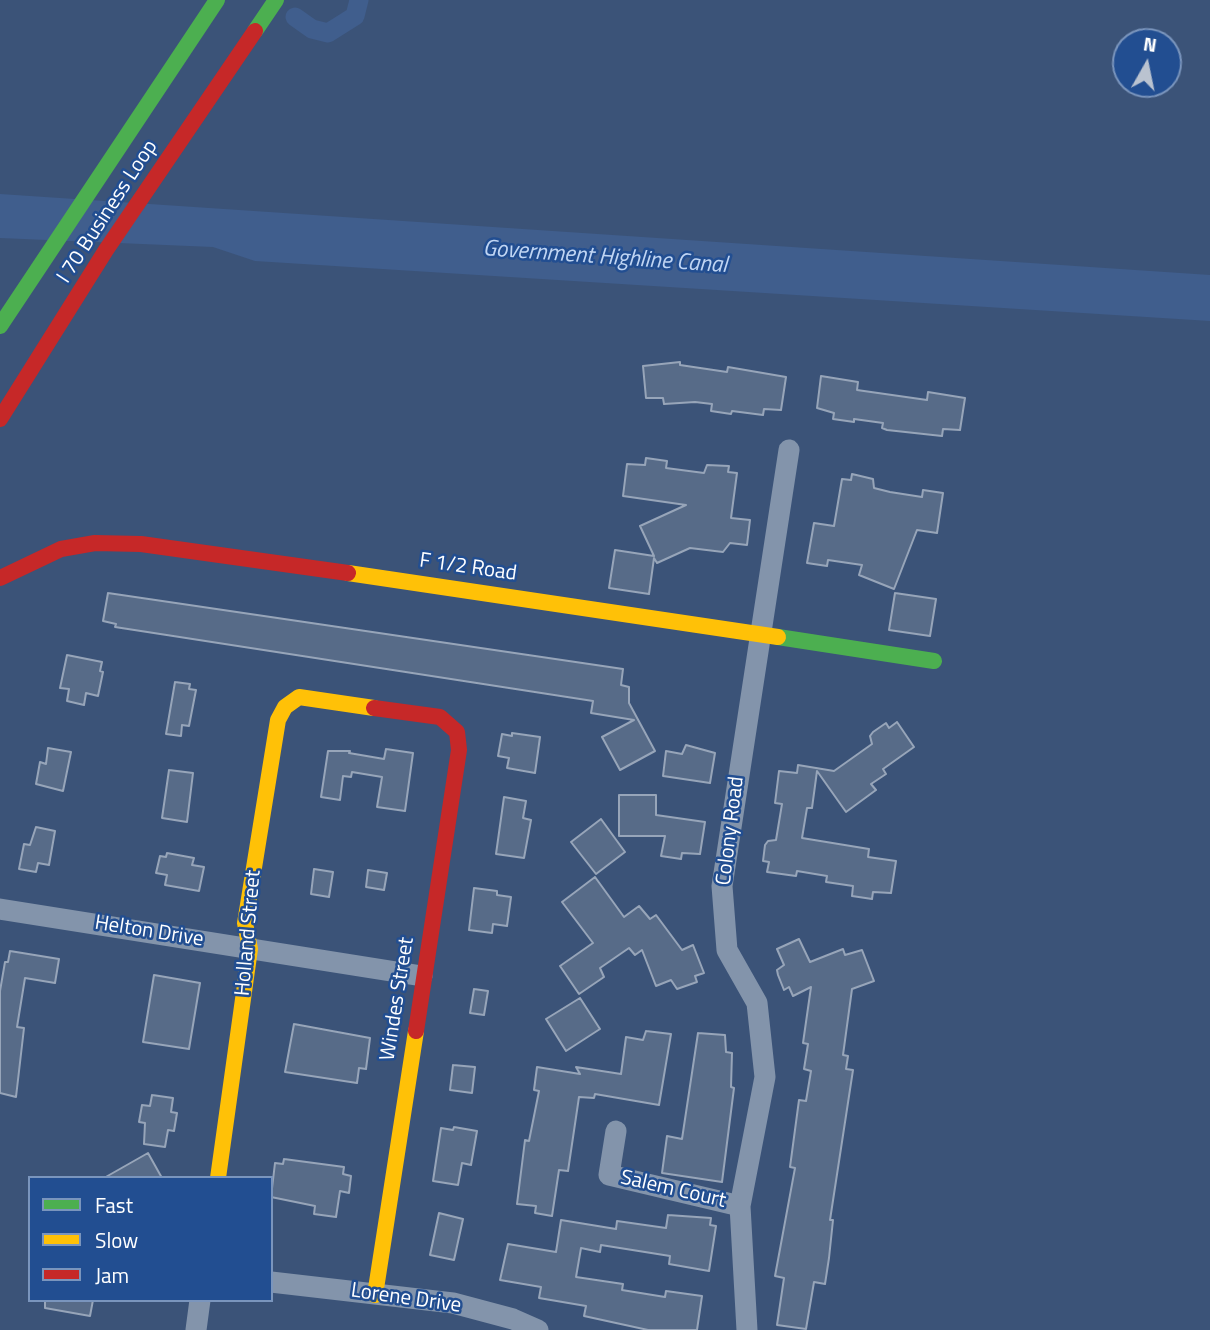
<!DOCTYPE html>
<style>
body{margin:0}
#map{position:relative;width:1210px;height:1330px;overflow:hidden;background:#3b5378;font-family:"Titillium Web",sans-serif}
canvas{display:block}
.legend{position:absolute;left:28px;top:1176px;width:245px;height:126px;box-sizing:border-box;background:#224e91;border:2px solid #7a95bd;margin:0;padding:9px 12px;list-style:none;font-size:21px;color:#fff}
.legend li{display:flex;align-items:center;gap:14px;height:35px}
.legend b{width:35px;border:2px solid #7a95bd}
.north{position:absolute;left:1112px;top:28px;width:70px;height:70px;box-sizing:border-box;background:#224e91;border:2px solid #7a95bd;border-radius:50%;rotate:9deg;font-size:19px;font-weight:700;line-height:28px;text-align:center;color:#fff}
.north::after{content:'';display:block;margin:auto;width:24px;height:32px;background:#bac3d0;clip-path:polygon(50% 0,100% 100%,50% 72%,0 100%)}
</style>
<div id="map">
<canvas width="1210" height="1330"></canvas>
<ul class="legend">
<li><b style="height:9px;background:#4caf50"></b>Fast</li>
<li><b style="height:9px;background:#ffc107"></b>Slow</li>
<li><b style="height:9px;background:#c62828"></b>Jam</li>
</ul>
<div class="north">N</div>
</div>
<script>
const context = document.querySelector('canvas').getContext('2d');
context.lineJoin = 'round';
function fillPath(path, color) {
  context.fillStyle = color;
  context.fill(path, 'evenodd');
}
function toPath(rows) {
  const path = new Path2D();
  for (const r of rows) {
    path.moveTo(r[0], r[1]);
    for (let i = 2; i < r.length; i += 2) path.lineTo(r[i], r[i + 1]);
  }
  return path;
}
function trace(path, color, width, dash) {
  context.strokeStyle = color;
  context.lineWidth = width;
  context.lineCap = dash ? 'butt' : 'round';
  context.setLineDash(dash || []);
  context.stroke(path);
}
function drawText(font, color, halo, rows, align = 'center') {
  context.font = font + ' "Titillium Web",sans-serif';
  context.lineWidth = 5;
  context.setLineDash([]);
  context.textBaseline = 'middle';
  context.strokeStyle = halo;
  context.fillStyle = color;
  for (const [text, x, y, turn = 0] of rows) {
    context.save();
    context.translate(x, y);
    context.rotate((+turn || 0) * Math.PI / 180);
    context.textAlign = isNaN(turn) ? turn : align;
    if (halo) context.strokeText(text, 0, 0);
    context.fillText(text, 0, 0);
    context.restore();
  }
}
fillPath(toPath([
 [0,194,1210,275,1210,321,255,261,213,247,0,238]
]), '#405e8d');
trace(toPath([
 [295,17,312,29,328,33,355,16,359,0]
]), '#405e8d', 19);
const building = toPath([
 [680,362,680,365,727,372,728,367,786,377,781,410,764,409,763,415,732,411,731,414,711,411,712,404,695,402,664,404,663,398,646,398,643,366,680,362],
 [821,376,858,382,857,390,927,400,928,392,965,398,960,430,943,429,942,436,887,430,882,428,883,423,854,419,854,422,833,419,834,413,817,408,821,376],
 [646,458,667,461,666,468,704,473,707,465,729,466,728,472,737,473,731,518,750,520,747,545,730,543,723,552,690,548,657,563,654,558,649,594,609,588,615,550,654,556,640,526,686,505,623,496,627,464,645,465,646,458],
 [852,474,873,479,874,488,890,492,922,497,923,490,943,493,937,533,917,530,894,589,859,575,862,565,828,560,827,566,807,563,814,523,834,526,842,479,851,480,852,474],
 [108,593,623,669,621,685,629,687,629,703,655,751,620,770,602,737,634,720,591,713,593,701,115,627,116,624,103,621,108,593],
 [895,593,936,599,930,636,889,630,895,593],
 [67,655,102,662,100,671,103,672,98,696,86,693,84,705,67,701,69,689,60,688,67,655],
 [175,682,190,684,189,689,196,690,189,726,182,725,181,736,166,734,175,682],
 [897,722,914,747,883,769,886,774,871,784,876,790,846,812,817,771,812,808,807,808,802,838,869,849,868,857,896,861,891,893,873,892,872,899,852,896,853,886,826,882,827,876,797,871,796,876,767,872,769,862,763,861,765,845,768,841,776,840,782,804,775,803,779,771,797,773,798,765,834,771,872,744,870,736,873,732,886,723,889,728,897,722],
 [512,733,540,737,535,773,507,768,509,758,498,756,502,734,512,736,512,733],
 [686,745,715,753,710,783,663,776,666,751,682,754,686,745],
 [48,748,71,752,63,791,36,784,40,762,46,764,48,748],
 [386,749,413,753,405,811,377,807,382,777,352,772,351,777,343,776,340,800,321,797,328,751,350,751,349,753,384,759,386,749],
 [169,770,193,773,187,822,162,818,169,770],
 [619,795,656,795,656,815,705,822,700,854,682,853,681,859,661,856,665,836,619,836,619,795],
 [504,797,526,801,523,818,531,820,524,858,496,854,504,797],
 [601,819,625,852,596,874,571,842,601,819],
 [36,827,55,831,49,865,38,863,36,872,19,869,24,844,30,845,36,827],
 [167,853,194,858,192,865,204,867,199,891,165,885,167,875,156,873,160,856,166,857,167,853],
 [314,869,333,872,329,897,311,894,314,869],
 [368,870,387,873,384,890,366,887,368,870],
 [595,877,624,917,639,906,650,919,656,915,682,950,693,945,704,973,695,976,697,982,677,989,671,980,656,986,642,950,635,955,629,948,600,968,604,977,579,994,560,966,593,943,562,902,595,877],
 [474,888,497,891,497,895,511,897,507,926,493,924,492,933,469,930,474,888],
 [799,939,810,962,843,949,845,955,862,950,874,981,852,989,843,1055,848,1056,846,1069,853,1070,830,1220,833,1220,829,1258,825,1284,814,1282,806,1329,777,1325,784,1278,775,1276,795,1168,790,1167,799,1100,806,1101,811,1071,804,1069,808,1044,803,1043,811,987,793,996,789,987,784,990,778,975,777,970,784,965,777,949,799,939],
 [10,951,59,959,55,983,25,978,17,1027,24,1028,16,1097,0,1093,0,991,5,962,8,962,10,951],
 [154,975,200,983,189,1049,143,1042,154,975],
 [474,989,488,991,484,1015,470,1013,474,989],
 [580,998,600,1029,566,1051,546,1019,580,998],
 [294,1024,370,1038,366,1069,359,1068,357,1083,285,1072,294,1024],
 [646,1031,671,1034,659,1105,595,1094,594,1098,579,1097,568,1171,559,1170,552,1216,535,1213,536,1206,517,1204,525,1140,529,1141,539,1091,534,1090,537,1067,580,1074,576,1067,621,1074,626,1037,643,1040,646,1031],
 [698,1033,725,1035,726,1052,732,1053,731,1087,734,1088,722,1182,662,1173,667,1136,682,1139,698,1033],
 [453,1065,475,1067,472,1093,450,1090,453,1065],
 [152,1095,173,1098,171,1112,177,1113,174,1131,168,1130,165,1147,144,1144,145,1123,139,1122,142,1105,150,1106,152,1095],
 [454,1127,477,1131,471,1165,462,1163,458,1185,433,1181,441,1128,453,1130,454,1127],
 [148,1153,162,1178,104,1178,148,1153],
 [284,1159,344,1167,343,1174,351,1176,349,1193,340,1191,336,1217,314,1214,315,1206,271,1197,275,1163,283,1164,284,1159],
 [439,1213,463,1219,454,1260,430,1255,439,1213],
 [668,1215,711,1218,710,1225,716,1226,709,1271,669,1264,670,1256,601,1245,600,1252,581,1248,576,1277,623,1284,622,1290,665,1297,666,1291,702,1296,697,1330,648,1330,584,1316,586,1306,539,1298,541,1287,500,1280,508,1244,556,1252,561,1220,616,1229,617,1221,666,1228,668,1215],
 [45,1300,93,1300,90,1316,45,1308,45,1300]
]);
fillPath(building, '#576b88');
trace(building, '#97a5b9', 2);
trace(toPath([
 [0,909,422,976],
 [616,1131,609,1175,740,1206],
 [271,1282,453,1303,513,1319,538,1330],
 [196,1330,200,1300],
 [747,1330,740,1206,765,1077,757,1003,727,950,722,886,789,450]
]), '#8394ab', 21);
trace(toPath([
 [255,31,276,0],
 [0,326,217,0],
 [778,637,934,661]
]), '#4caf50', 16);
trace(toPath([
 [348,573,778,637],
 [218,1178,250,949,245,923,278,720,285,707,299,697,374,708],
 [375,1295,416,1031]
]), '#ffc107', 16);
trace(toPath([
 [0,419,106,250,255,31],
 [0,578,61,549,95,543,141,544,348,573],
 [374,708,440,717,457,732,459,750,416,1031]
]), '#c62828', 16);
drawText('21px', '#fff', '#224e91', [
 ["I 70 Business Loop",108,212,-57],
 ["F 1/2 Road",468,568,8],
 ["Colony Road",731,831,-83],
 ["Helton Drive",149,932,9],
 ["Holland Street",249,933,-85],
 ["Windes Street",398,999,-81],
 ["Salem Court",673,1190,13],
 ["Lorene Drive",406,1299,8]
]);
drawText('italic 23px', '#c0d5f3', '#224e91', [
 ["Government Highline Canal",605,258,4]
]);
</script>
